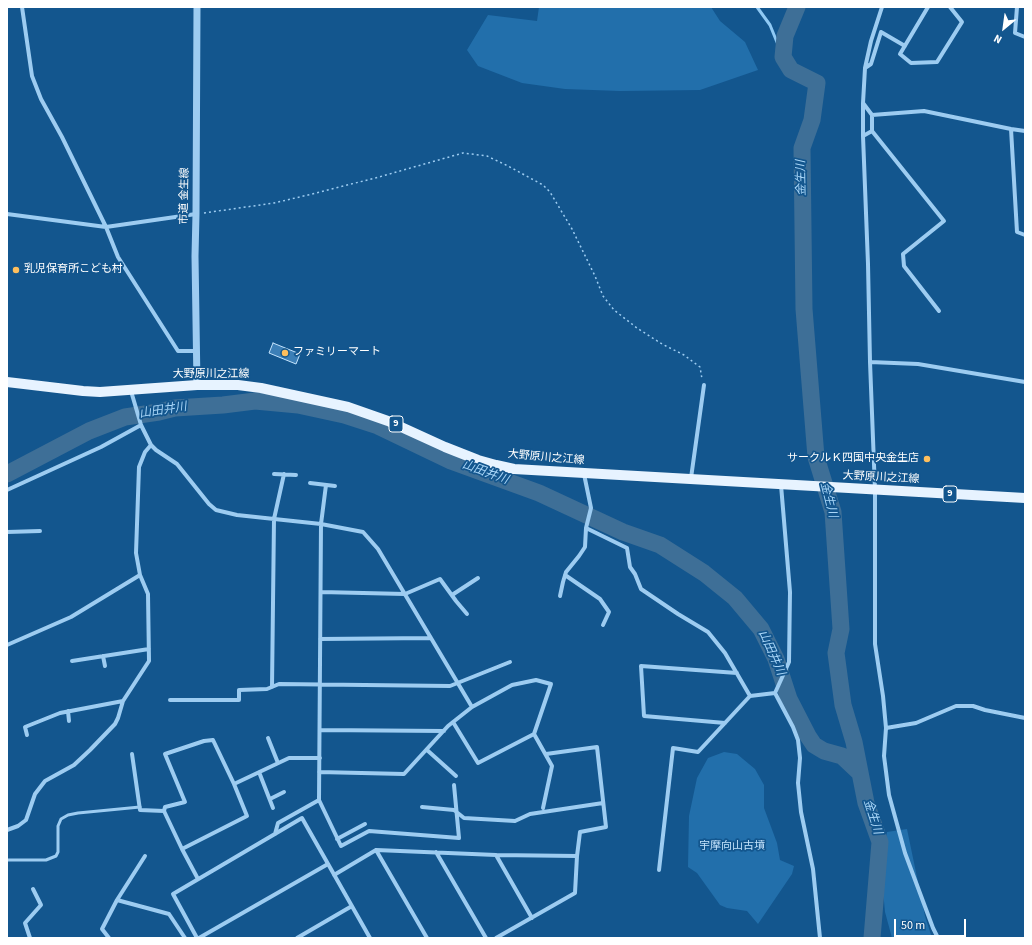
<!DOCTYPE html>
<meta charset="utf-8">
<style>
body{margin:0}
#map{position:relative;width:1032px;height:945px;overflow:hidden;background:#13568e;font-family:"Source Sans 3",sans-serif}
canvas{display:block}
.frame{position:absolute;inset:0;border:8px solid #fff;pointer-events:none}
.north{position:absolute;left:984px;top:8px;width:40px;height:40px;-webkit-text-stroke:3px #13568e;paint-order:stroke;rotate:209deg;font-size:11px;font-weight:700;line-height:16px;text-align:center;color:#fff}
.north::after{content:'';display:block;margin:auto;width:14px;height:18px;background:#fff;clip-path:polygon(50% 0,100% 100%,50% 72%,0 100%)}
.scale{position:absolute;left:894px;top:919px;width:72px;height:18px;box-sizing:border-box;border:2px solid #fff;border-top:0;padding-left:5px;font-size:12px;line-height:14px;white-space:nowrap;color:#fff;-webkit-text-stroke:3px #13568e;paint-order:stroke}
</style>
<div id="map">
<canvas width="1032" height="945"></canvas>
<div class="frame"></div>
<div class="north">N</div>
<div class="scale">50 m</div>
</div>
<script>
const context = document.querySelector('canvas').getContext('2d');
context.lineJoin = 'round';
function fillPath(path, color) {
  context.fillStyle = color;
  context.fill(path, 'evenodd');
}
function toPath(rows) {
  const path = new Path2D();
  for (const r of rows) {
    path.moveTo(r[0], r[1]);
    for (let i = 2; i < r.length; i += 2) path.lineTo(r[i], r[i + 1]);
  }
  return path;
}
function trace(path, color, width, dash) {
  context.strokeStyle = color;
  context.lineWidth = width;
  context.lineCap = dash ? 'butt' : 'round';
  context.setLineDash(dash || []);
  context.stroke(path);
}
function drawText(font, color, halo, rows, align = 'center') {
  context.font = font + ' "Source Sans 3","Noto Sans JP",sans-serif';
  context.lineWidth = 3.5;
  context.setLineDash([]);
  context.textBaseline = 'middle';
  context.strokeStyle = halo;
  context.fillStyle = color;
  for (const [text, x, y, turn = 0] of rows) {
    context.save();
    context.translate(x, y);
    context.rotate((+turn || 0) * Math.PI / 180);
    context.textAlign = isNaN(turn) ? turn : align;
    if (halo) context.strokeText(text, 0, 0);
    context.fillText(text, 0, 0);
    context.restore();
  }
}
fillPath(toPath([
 [539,7,711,7,720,21,745,42,758,70,700,90,620,91,565,89,522,83,478,66,467,50,488,15,537,21],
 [724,752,737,754,755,769,764,785,764,808,777,843,780,860,794,866,792,874,758,924,747,911,727,908,720,905,697,873,688,867,689,816,697,778,708,758],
 [907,829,925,916,932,938,892,938,885,912,883,890,882,862,887,832]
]), '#226fab');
trace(toPath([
 [757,7,770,25,783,57]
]), '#8fc9f4', 3);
trace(toPath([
 [797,7,785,36,783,57,791,70,817,83,812,120,802,148,804,309,816,457,833,512,841,629,836,653,843,705,854,742,866,803,880,842,872,938],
 [7,474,89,431,125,417,159,412,175,408,223,405,255,401,298,405,344,415,378,426,451,461,539,493,623,532,660,545,704,573,735,598,761,629,776,659,789,699,808,736,814,745,824,751,842,756,860,773]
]), '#3e6f97', 17);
const building = toPath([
 [273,343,300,354,296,364,269,353,273,343]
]);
fillPath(building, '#3c7fb7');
trace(building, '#c4e3fc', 1);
trace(toPath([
 [204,213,274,203,308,195,379,177,463,153,487,156,508,166,543,185,550,192,572,229,595,276,603,296,614,310,637,328,662,344,684,355,700,367,702,379]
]), '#9dccf1', 1.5, [2, 3]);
trace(toPath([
 [7,860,46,860,56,856,58,852,58,826,61,819,68,815,78,813,140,807]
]), '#9dccf1', 3);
trace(toPath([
 [22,7,32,76,41,99,62,137,106,227,118,257,178,351,196,351],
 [882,7,871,41,865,68,863,103,863,136,868,264,870,362,875,490,875,644,883,696,886,728,884,756,889,795,905,853,933,928,938,938],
 [928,7,900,54,911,63,937,62,962,22,950,7],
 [1017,7,1015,33,1025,37],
 [865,68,871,64,881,32,905,46],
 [863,103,872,115,924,111,1011,129,1025,131],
 [872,115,872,131],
 [1011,129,1017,232,1025,235],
 [863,136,872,131,944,221,903,254,904,266,939,311],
 [7,214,106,227,196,214],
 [870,362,918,364,1025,382],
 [131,391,141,425,151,445,156,450,177,464,209,504,216,510,237,515,321,524,319,800,278,823,275,834],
 [274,474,296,475],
 [691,478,704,385],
 [310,483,335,486],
 [326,485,321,524,363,532,378,549,472,707],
 [7,490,101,447,141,425],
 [586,528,627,548,630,567,635,574,641,589,678,614,708,632,725,653,750,696],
 [7,532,40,531],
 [565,575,600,599,609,612,603,625],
 [321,592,405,594,440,579,456,601,467,614],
 [452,595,478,578],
 [560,596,563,582,566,572,579,556,585,547,586,528,591,508,584,474],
 [320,639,431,638],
 [7,645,71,617,140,575],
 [103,656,105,666],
 [72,661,149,649],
 [272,687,274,519,284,474],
 [775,693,793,727,798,740,800,758,798,783,801,812,813,869,820,938],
 [775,693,789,662,790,592,781,485],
 [170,700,239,700,239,690,267,689,279,684,450,686,510,662],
 [68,711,69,721],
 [453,722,478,763,534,734],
 [725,723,644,716,641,666,737,673],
 [886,728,916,723,956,706,973,706,985,710,1025,718],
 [320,730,444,731],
 [27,735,25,727,60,713,123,701],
 [268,738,278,763],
 [427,750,456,776],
 [132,754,140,810,164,811],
 [259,772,273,808],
 [319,772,404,774,448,726,472,707,512,685,536,680,551,684,534,734,552,766,543,808],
 [234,784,289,758,320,758],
 [270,799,284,792],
 [319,800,341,846,369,831,459,838,454,785],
 [422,807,454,810,464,818,515,821,530,814,603,803],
 [7,830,18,826,26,820,35,794,45,781,74,765,90,750,115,724,118,718,123,701,149,661,148,594,140,575,136,553,139,467,145,452,151,445],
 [337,839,365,824],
 [182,849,247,816,234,784,213,740,204,741,165,754,185,802,165,807,164,811,182,849,198,879],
 [376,850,427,938],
 [436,852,486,938],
 [496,855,532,918],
 [659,870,673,748,698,752,750,696,775,693],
 [334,875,376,850,496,855,577,856],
 [117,900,169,914,185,938],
 [30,938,25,923,41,905,33,889],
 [109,938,102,929,117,900,145,856],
 [197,938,173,894,302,818,370,938],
 [199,938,328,864],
 [297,938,352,906],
 [496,938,575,893,577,856,580,832,606,827,597,747,546,754]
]), '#9dccf1', 4);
trace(toPath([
 [197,7,196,214,195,256,197,385]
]), '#9dccf1', 7);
trace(toPath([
 [7,382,83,391,100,392,197,385,238,385,261,388,348,407,388,421,445,447,478,460,496,465,514,469,1025,498]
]), '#e7f3ff', 10);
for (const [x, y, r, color] of [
 [16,270,4,"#ffbf5d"],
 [285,353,4,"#ffbf5d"],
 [927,459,4,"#ffbf5d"]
]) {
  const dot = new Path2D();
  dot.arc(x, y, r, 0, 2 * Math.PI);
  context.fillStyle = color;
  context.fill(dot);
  trace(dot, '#13568e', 1.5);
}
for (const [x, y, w] of [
 [396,424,14],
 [950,494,14]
]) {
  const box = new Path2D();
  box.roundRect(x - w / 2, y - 8, w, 16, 3);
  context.fillStyle = '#13568e';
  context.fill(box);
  trace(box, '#fff', 1);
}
drawText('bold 10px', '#fff', null, [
 ["9",396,424],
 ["9",950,494]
]);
drawText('11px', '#fff', '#13568e', [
 ["市道 金生線",185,196,-89],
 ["大野原川之江線",211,375],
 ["大野原川之江線",546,458,5],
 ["大野原川之江線",881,478,3]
]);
drawText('11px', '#fff', '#13568e', [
 ["乳児保育所こども村",24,270],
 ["ファミリーマート",293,353],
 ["サークルＫ四国中央金生店",919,459,"right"]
], 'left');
drawText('11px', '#c4e3fc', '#13568e', [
 ["宇摩向山古墳",732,847]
]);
drawText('italic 12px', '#a9d6f8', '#13568e', [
 ["金生川",802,178,-91],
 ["山田井川",163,411,-9],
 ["山田井川",485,473,20],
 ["金生川",828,500,76],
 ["山田井川",771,653,66],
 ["金生川",872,817,72]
]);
</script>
